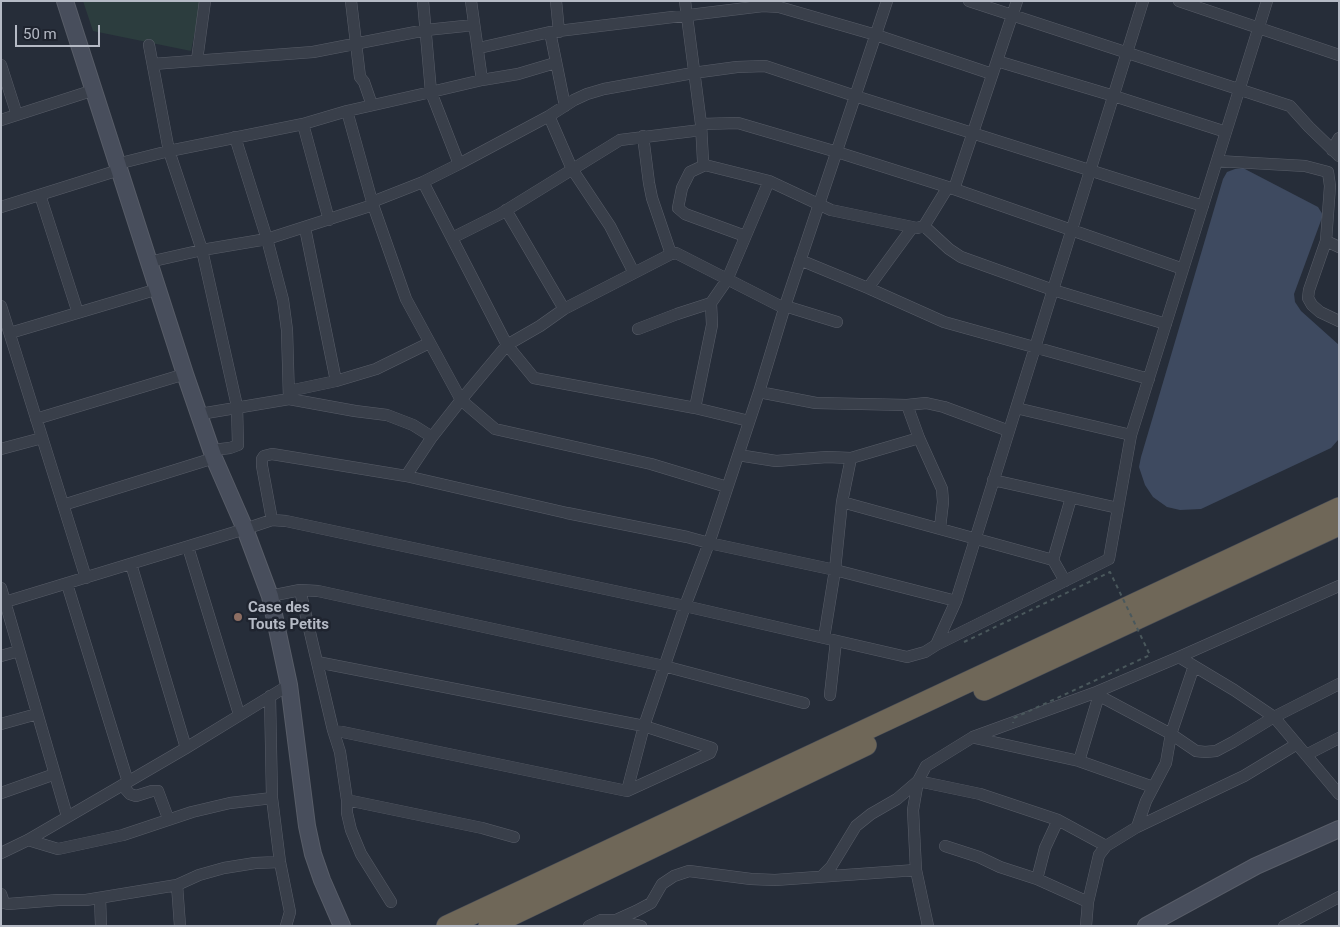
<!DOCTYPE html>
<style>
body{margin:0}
#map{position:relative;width:1340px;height:927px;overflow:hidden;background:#262d39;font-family:Roboto,sans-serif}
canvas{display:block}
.frame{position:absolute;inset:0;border:2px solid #b5bac5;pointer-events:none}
.scale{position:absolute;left:15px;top:25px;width:85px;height:22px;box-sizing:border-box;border:2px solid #b5bac5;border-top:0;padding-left:6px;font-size:15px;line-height:18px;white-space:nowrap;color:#b5bac5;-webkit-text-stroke:4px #1f242f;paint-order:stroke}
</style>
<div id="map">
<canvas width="1340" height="927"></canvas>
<div class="frame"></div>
<div class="scale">50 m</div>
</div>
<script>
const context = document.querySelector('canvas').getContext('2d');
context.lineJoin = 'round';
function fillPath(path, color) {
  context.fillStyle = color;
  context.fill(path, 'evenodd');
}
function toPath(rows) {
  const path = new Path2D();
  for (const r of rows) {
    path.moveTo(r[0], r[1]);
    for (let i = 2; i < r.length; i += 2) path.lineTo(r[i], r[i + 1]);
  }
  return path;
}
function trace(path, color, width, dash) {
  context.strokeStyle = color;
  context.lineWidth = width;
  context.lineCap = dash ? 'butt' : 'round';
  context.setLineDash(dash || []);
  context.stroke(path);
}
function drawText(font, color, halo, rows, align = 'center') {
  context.font = font + ' Roboto,sans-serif';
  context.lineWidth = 5;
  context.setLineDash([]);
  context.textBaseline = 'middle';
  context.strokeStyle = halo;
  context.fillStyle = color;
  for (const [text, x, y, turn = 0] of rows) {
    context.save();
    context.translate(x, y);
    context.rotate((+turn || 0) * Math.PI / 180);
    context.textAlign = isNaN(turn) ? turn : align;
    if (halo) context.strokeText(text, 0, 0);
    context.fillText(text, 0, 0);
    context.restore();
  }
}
fillPath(toPath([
 [83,1,201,1,191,51,93,31]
]), '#2c3d3e');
fillPath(toPath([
 [1243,168,1318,207,1323,215,1294,294,1295,302,1301,311,1339,345,1338,440,1331,448,1201,509,1180,510,1167,507,1153,497,1145,485,1139,467,1141,457,1223,179,1227,172,1235,169]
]), '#3e4a60');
const street = toPath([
 [351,1,360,77,364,82,372,105],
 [423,1,431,92,459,164],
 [471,1,482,80],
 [556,1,559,32],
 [685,1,701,124,703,161,705,165],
 [969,1,1290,106,1309,127,1339,156],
 [1179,1,1339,55],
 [550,32,565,106],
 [149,45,169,151,202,250,237,406,238,445,230,448,212,450],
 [479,48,550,32,763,6,779,7,876,35,992,74],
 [197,60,205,1],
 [997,61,1114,96,1226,132],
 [153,64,313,52,426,30,474,25],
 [1,65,17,115],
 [347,111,373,205,406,299,461,400,495,429,651,464,727,487],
 [549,116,572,169,610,226,634,273],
 [1,120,94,90],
 [303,124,329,220],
 [701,124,738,123,837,152,954,189,1183,269],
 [643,136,649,183,652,198,671,254],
 [1332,150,1339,138],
 [1217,161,1305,166,1328,172,1330,186,1326,241,1309,290,1308,298,1312,305,1320,312,1339,321],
 [117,164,169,151,303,124,347,111,431,92,482,80,518,74,555,63],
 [423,182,507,345,534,378,695,408,749,421],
 [954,189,1017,1],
 [40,195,78,313],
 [372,202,423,182,459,164,549,116,574,100,587,94,604,89,693,73,737,67,765,66,855,96,1203,206],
 [1,207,119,170],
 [506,210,564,309],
 [924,226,949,249,961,257,1053,290,1166,324],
 [305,228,336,381],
 [745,236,685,214,678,208,682,188,690,172,705,165,769,181,831,210,917,228,924,226,948,187],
 [452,238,500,214,620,140,701,130],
 [1326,241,1339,247],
 [800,260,868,288,944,322,1149,379],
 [149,262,202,250,267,239,373,205],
 [868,288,912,228],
 [1,306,86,578],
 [638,329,677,314,711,303],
 [10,333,158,289],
 [289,391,336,381,376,369,429,343],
 [759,392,816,403,907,405,926,403,944,407,1009,431],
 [289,399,355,411,387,415,413,425,432,437],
 [907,405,919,438,942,489,943,502,940,528],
 [695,408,712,325,711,303,727,280,769,181],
 [1016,408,1131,435],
 [200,414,289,399,287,330,283,300,267,239,235,137],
 [36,419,185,374],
 [1,449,42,438],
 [738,455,776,461,827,457,851,458,919,438],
 [406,476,432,437,461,400,507,345,540,326,564,309,671,254,676,253,780,306,785,306,837,322],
 [993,480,1118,508],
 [842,502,1053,560],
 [63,505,214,458],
 [272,520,262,466,262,459,264,456,272,454,406,476,567,513,687,537,709,543,835,570,956,601],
 [188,547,239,714],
 [131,564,186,748],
 [1065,581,1053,560,1071,498],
 [67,584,128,782],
 [1,588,67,816],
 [300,590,333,730,340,752,347,800,347,813,351,830,361,854,391,902],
 [270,596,300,590,318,591,664,666,804,703],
 [5,602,245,529,272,520,286,521,685,606,907,657,925,652,936,645,956,601,1143,1],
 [824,638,835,570,842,502,851,458],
 [936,645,1109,559,1131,435,1267,1],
 [1,656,19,651],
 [1179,657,1234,690,1274,717,1339,794],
 [317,662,644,726,712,748,710,753,627,791],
 [1094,693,1171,734,1196,751,1205,752,1216,751,1233,742,1274,717,1339,684],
 [830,695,836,641],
 [270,696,272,798,280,862,290,912,286,926],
 [1,724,37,714],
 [333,730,627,791,644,726,685,606,709,543,759,392,785,306,887,1],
 [975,738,1079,761,1153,787],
 [1306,755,1339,738],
 [1079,761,1099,695],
 [918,781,980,794,1058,820,1106,846],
 [122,785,130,794,136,796,152,791,158,791,168,818],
 [1,793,55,774],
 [347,800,482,828,514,837],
 [1137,827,1146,801,1166,763,1171,734,1194,666],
 [28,840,58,849,123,835,192,812,230,803,272,798],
 [945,846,979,857,1000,867,1037,879,1088,902],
 [1,853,28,840,186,748,289,685],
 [822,876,831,867,856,826,871,814,897,799,918,781],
 [1037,879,1045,848,1058,820],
 [177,885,180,926],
 [1,894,4,903,8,904,58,900,86,900,177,885,199,875,224,868,255,863,280,862],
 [100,898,101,926],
 [616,920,641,926],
 [589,926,601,920,616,920,636,911,651,903,662,884,674,876,689,871,751,879,775,880,916,870],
 [928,926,916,870,913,810,918,781,926,766,973,737,1094,693,1179,657,1339,586],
 [1086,926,1088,902,1099,855,1106,846,1137,827,1244,776,1297,744],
 [1284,926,1339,897]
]);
const secondary = toPath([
 [65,1,185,374,214,458,245,529,270,596,289,685,307,826,313,854,322,880,342,926],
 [1146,926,1256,866,1339,829]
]);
const highway = toPath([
 [984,690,1339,525],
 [447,926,1339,508],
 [489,926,866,745]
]);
trace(street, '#585d68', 12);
trace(secondary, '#585d68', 18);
trace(highway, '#454a55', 22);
trace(street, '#393f4a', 11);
trace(secondary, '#484e5c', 16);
trace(highway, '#6f6758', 21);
trace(toPath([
 [964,642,1110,572,1150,655,1014,718,1013,723]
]), '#4a585c', 2, [4, 4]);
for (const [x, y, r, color] of [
 [238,617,5,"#8d6e63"]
]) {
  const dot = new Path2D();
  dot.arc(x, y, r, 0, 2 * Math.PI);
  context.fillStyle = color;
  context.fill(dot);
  trace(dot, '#1f242f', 2);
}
drawText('bold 15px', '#b5bac5', '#1f242f', [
 ["Case des",248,608],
 ["Touts Petits",248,625]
], 'left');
</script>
